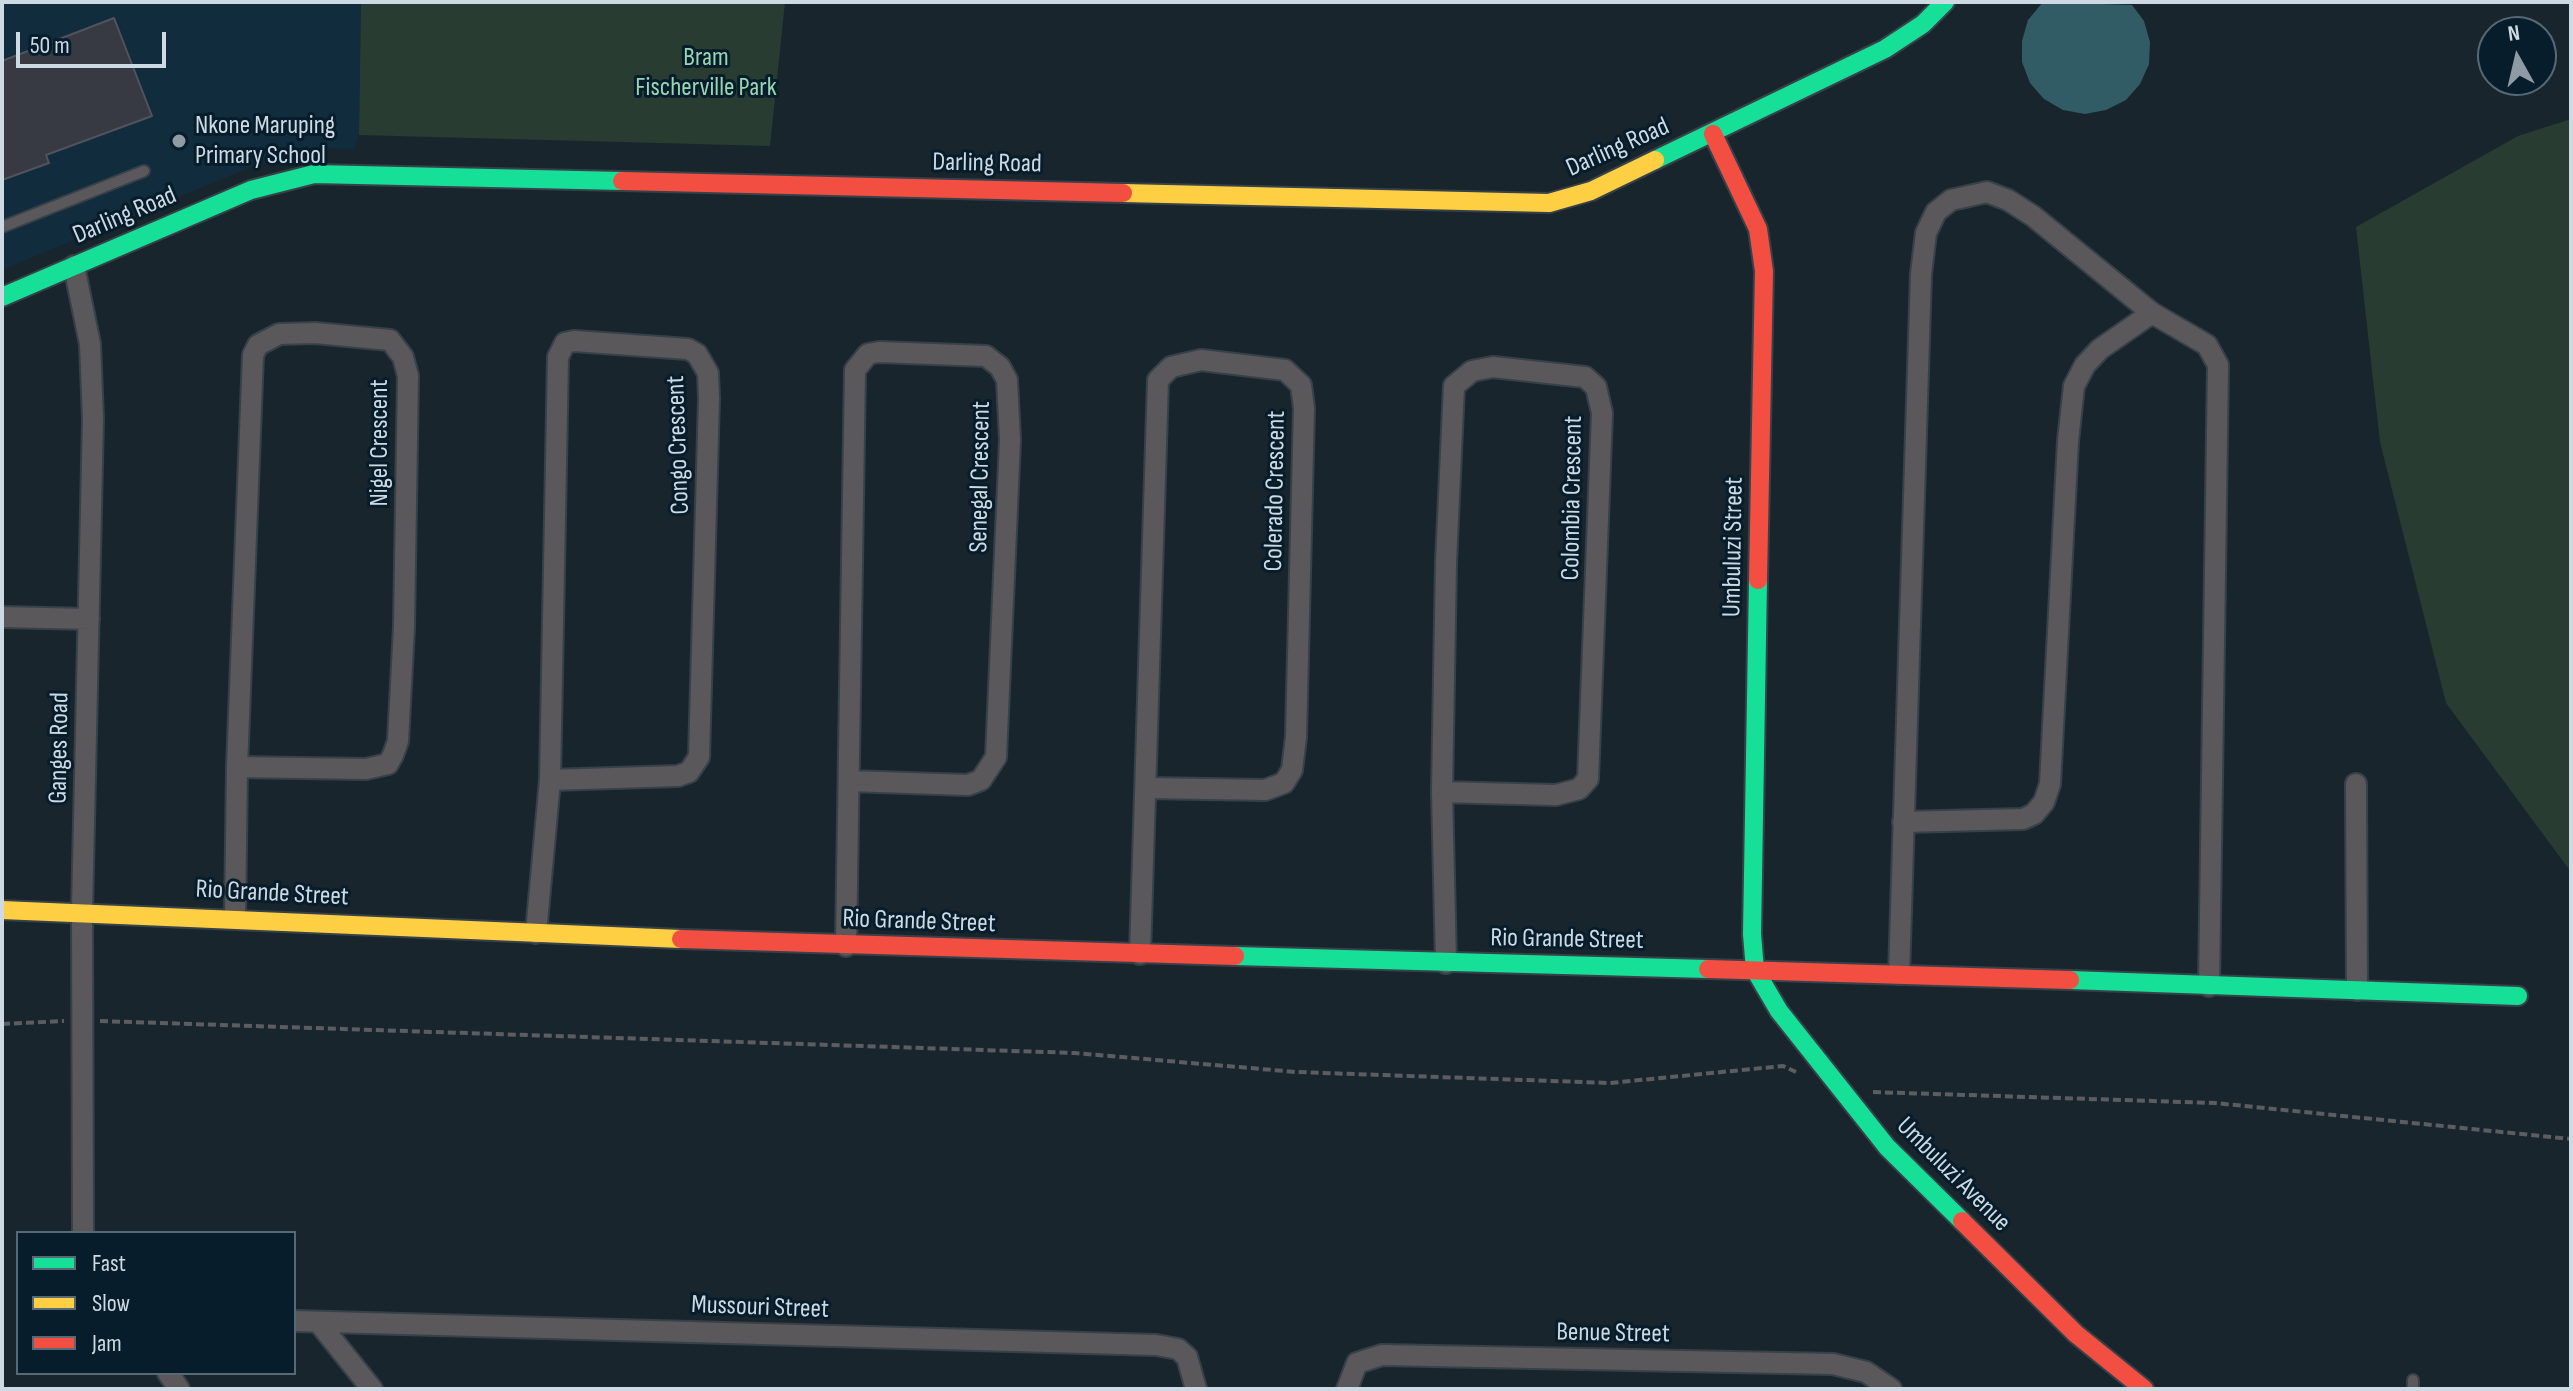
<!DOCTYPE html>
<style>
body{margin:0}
#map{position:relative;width:2573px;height:1391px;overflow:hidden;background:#19252d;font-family:"Sofia Sans Condensed",sans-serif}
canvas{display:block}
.frame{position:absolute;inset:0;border:4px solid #cddae4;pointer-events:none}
.legend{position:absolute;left:16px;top:1231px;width:280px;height:144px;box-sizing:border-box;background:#071d2b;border:2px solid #566975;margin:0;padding:10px 14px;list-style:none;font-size:24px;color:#cddae4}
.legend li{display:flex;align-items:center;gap:16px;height:40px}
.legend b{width:40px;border:2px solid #566975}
.north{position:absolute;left:2477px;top:16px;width:80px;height:80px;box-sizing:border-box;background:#071d2b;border:2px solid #566975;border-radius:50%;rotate:352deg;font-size:22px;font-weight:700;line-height:32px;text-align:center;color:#cddae4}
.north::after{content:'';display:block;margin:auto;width:28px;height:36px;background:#8e9ba4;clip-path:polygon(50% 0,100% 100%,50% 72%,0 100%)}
.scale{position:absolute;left:16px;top:32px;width:150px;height:36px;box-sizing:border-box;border:4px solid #cddae4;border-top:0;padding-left:10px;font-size:24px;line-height:28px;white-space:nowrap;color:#cddae4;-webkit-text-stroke:6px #071d2b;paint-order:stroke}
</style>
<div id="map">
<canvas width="2573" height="1391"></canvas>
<div class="frame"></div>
<ul class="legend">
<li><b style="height:10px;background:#16e098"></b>Fast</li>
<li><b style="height:10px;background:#ffcf43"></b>Slow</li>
<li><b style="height:10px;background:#f24e42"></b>Jam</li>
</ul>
<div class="north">N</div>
<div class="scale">50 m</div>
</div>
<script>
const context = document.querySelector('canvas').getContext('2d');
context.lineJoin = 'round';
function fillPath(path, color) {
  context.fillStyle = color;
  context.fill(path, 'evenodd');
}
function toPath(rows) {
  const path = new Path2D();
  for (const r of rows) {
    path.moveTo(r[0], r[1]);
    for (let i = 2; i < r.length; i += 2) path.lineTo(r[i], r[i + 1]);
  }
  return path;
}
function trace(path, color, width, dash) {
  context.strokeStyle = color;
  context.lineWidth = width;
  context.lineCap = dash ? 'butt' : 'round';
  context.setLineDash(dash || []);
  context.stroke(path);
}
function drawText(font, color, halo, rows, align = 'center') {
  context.font = font + ' "Sofia Sans Condensed",sans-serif';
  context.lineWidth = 6;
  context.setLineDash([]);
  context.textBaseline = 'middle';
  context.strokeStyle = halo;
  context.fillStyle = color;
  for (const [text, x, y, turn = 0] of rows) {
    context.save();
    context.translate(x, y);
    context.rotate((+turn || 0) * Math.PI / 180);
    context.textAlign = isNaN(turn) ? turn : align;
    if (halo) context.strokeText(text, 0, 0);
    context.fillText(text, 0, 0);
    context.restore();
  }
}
fillPath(toPath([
 [2,2,361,2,359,134,354,149,297,148,2,270]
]), '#112c3d');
fillPath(toPath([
 [361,2,785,2,770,146,359,135],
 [2571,119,2571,872,2446,703,2380,442,2356,227,2518,136]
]), '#283c32');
fillPath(toPath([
 [2043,2,2132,5,2144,21,2150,42,2149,64,2140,84,2126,100,2106,110,2085,114,2063,110,2044,99,2030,83,2022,62,2022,41,2028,20]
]), '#315c65');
const building = toPath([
 [114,18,152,116,46,155,49,163,2,180,2,61,114,18]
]);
fillPath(building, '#383a43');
trace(building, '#51535b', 2);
const lane = toPath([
 [2,227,144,171],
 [2413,1389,2413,1380]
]);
const street = toPath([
 [74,266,90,344,93,419,82,911,83,1233],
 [2,617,89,619],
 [2356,784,2357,990],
 [1442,792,1556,795,1579,789,1588,779,1602,413,1596,387,1585,377,1493,367,1472,371,1454,386,1446,562,1442,792,1446,963],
 [1903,822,2023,819,2034,814,2044,802,2050,784,2068,441,2074,386,2085,365,2100,349,2152,313],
 [235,918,237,767,253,355,258,345,279,334,315,333,390,340,403,357,408,376,404,627,398,741,393,755,388,764,366,769,237,767],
 [536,933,550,780,558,357,565,343,574,341,688,349,697,354,708,373,709,398,699,757,689,772,678,776,550,780],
 [846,946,855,370,868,354,879,352,986,356,1000,367,1007,380,1010,440,996,757,981,780,968,785,849,781],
 [1140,954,1158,380,1171,367,1201,360,1285,370,1301,385,1304,408,1296,737,1292,770,1284,783,1265,790,1147,788],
 [1899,974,1921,274,1926,233,1936,212,1951,200,1987,192,2008,200,2033,216,2152,313,2207,345,2218,365,2209,986],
 [294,1321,1156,1345,1178,1349,1187,1357,1196,1389],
 [319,1323,372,1389],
 [168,1373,179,1389],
 [1347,1389,1357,1363,1382,1355,1833,1364,1866,1372,1891,1389]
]);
const fast = toPath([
 [1655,160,1885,49,1923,24,1945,2],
 [2,297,251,190,314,174,622,181],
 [1758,580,1752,934,1755,970,1779,1011,1887,1147,1962,1221],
 [1235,956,1708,969],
 [2070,980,2518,996]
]);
const slow = toPath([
 [1123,193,1549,203,1591,191,1655,160],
 [2,910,681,939]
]);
const jam = toPath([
 [1713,134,1758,229,1764,271,1758,580],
 [622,181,1123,193],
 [681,939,1235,956],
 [1708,969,2070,980],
 [1962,1221,2076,1334,2144,1389]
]);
trace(lane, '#374149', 14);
trace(street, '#374149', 24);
trace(fast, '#374149', 22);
trace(slow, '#374149', 22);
trace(jam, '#374149', 22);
trace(toPath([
 [100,1021,1075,1053,1296,1072,1610,1083,1783,1066,1796,1072],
 [2,1024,64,1021],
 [1873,1092,2215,1103,2571,1139]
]), '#5c5d61', 4, [8, 4]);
trace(lane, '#5a585a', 10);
trace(street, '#5a585a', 20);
trace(fast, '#16e098', 18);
trace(slow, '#ffcf43', 18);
trace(jam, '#f24e42', 18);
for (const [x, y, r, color] of [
 [179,141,8,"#8e9ba4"]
]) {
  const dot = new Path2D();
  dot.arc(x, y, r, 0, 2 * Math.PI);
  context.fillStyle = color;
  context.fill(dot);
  trace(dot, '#071d2b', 3);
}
drawText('26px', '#98d7b2', '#071d2b', [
 ["Bram",706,58],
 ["Fischerville Park",706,88]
]);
drawText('26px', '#cddae4', '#071d2b', [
 ["Nkone Maruping",195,126],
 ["Primary School",195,156]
], 'left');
drawText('26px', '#cddae4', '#071d2b', [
 ["Darling Road",1618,148,-24],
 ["Darling Road",987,164,1],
 ["Darling Road",125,216,-23],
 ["Nigel Crescent",380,443,-90],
 ["Congo Crescent",679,445,-92],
 ["Senegal Crescent",981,477,-89],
 ["Colerado Crescent",1276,491,-89],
 ["Colombia Crescent",1573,498,-89],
 ["Umbuluzi Street",1734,547,-89],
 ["Ganges Road",60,748,-89],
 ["Rio Grande Street",272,894,3],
 ["Rio Grande Street",919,922,2],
 ["Rio Grande Street",1567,940,1],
 ["Umbuluzi Avenue",1953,1175,45],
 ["Mussouri Street",760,1308,2],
 ["Benue Street",1613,1334,1]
]);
</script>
